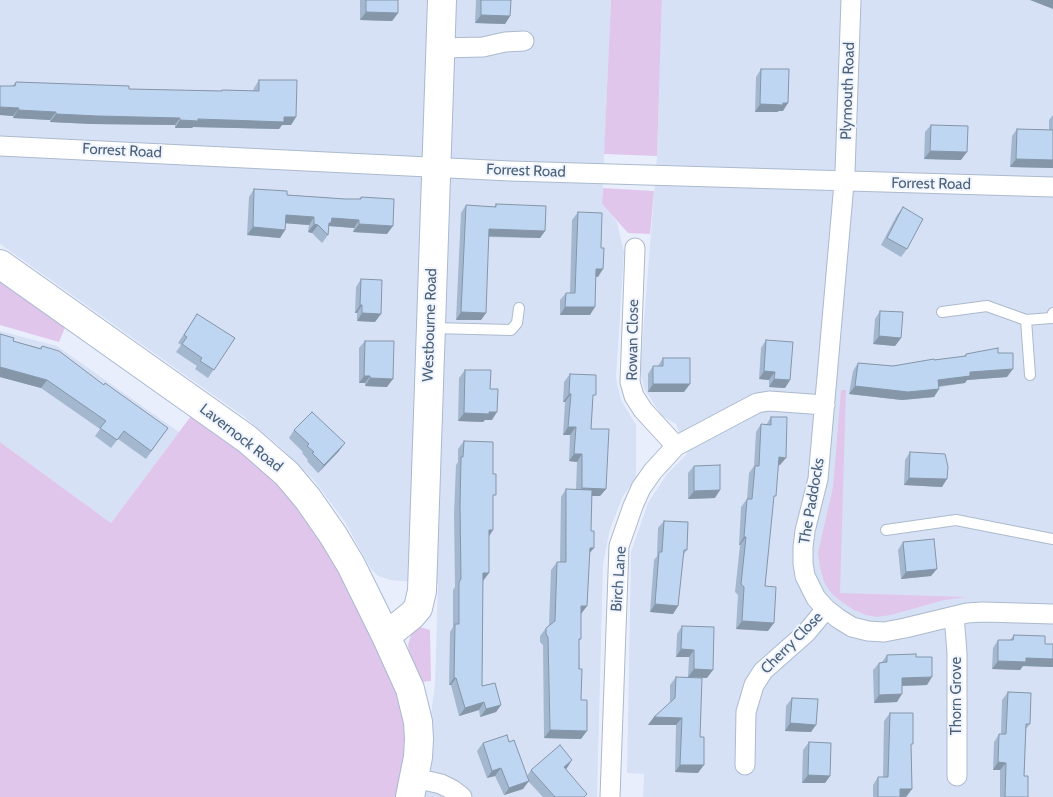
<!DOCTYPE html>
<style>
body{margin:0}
canvas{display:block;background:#e9eefd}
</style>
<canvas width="1053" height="797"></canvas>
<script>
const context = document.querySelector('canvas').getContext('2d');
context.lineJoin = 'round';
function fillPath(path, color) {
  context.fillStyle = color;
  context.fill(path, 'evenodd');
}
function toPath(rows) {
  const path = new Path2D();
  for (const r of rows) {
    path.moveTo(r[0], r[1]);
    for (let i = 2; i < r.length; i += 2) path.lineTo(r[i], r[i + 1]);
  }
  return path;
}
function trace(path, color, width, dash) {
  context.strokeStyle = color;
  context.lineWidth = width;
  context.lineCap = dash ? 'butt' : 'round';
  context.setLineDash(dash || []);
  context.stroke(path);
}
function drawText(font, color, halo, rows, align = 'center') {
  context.font = font + ' Cabin,sans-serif';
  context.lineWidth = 4;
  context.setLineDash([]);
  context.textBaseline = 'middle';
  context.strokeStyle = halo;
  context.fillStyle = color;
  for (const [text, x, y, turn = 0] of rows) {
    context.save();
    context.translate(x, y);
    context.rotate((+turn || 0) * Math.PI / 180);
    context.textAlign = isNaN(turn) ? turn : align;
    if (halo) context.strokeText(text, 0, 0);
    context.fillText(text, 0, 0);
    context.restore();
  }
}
fillPath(toPath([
 [0,0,611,0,602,204,617,222,624,252,616,378,621,400,636,425,636,478,623,496,610,529,603,564,597,797,420,797,435,684,438,584,390,580,378,576,371,569,345,522,313,479,277,444,243,416,0,244],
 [662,0,1053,0,1053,797,643,797,644,774,627,773,631,552,648,503,667,474,687,454,676,424,662,416,645,390,640,372,657,156],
 [0,331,57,346,179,432,111,523,0,442]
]), '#d7e1f5');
fillPath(toPath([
 [611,0,662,0,657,156,604,154],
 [603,188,654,191,650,234,628,233,602,204],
 [0,278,67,323,59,342,0,325],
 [841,390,846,390,840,593,968,597,944,600,891,615,877,617,866,615,854,610,842,602,832,594,824,582,820,567,818,553,833,487],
 [194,412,280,482,337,565,398,689,409,738,399,797,0,797,0,442,111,523],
 [417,626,430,630,431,681,421,682,409,652,408,645,411,635]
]), '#e1c6eb');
const lane = toPath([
 [942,312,987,306,1026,320,1051,318,1053,313],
 [1026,320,1030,375],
 [433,328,511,330,517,323,519,308],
 [886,530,956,520,1053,539]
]);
const street = toPath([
 [851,0,845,172,818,479,805,531,803,547,803,563,805,576,816,598,826,609,839,619,852,627,868,631,884,632,905,628,967,613,983,612,1053,614],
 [440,48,483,47,505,42,524,41],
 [0,146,510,171,1053,187],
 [635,248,630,382,634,396,643,410,676,446],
 [954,616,957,653,957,776],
 [745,765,746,712,754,685,763,671,806,633,826,609],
 [415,778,441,784,453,790,462,797],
 [610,797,619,546,633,506,641,488,653,471,676,446,757,403,769,401,825,405]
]);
const secondary = toPath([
 [0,264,247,439,287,474,308,499,333,535,351,565,386,636,410,689,418,722,419,739,418,757,410,797],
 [386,636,412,615,418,608,422,591,442,0]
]);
trace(lane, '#abbacd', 12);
trace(street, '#abbacd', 21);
trace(secondary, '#a9b9d0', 30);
trace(lane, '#fff', 10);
trace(street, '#fff', 19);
trace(secondary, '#fff', 28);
fillPath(toPath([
 [360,0,398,0,398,13,392,21,360,20],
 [476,0,511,0,510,16,505,24,475,23],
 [761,69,783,111,779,111,777,112,755,112,756,77],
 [259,80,296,117,291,125,282,125,279,129,193,127,192,128,175,128,175,125,92,124,50,122,50,120,13,118,13,116,0,115,0,86,12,86,16,82,129,89,221,91,222,90,253,91,254,88],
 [1053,115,1053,168,1010,167,1012,136,1017,129,1049,130,1049,120],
 [931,125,961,160,924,159,925,132],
 [254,189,287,195,345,199,359,199,361,197,387,234,353,232,354,228,329,226,328,235,322,243,312,233,308,232,309,225,286,223,285,230,280,238,247,235,249,197],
 [496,204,545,231,540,238,488,237,486,313,481,320,456,320,461,213,466,205,494,207],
 [903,207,907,249,901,257,881,245,897,215],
 [578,212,598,277,596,276,590,315,560,315,560,300,566,293,570,293,572,220],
 [361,279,375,322,357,321,357,313,355,313,356,287],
 [880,311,901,338,895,346,873,344,875,319],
 [197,314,235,338,208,378,195,369,197,366,176,352,181,345,178,343],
 [766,340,790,380,785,388,769,387,769,380,759,379,761,348],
 [13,341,40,348,42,346,104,385,168,428,146,459,118,439,111,448,95,436,100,429,41,388,0,377],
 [365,341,387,387,365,386,365,383,359,383,359,348],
 [998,353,1007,377,967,380,965,383,939,387,939,389,934,397,902,400,849,394,853,371,858,363,893,366,964,356,966,354],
 [663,358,684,392,648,392,648,374,653,366,658,366],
 [465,370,490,389,492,420,485,420,483,422,458,421,459,378],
 [570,374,593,399,591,429,606,489,600,496,592,496,587,606,581,613,581,639,579,641,581,739,544,738,543,645,540,642,540,636,546,628,549,625,551,570,557,562,560,562,561,497,566,489,576,489,577,462,569,461,570,435,563,435,565,402,563,402,564,382],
 [771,417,780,465,778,465,773,500,765,586,768,631,736,629,738,595,735,592,740,545,739,545,741,507,747,499,749,473,754,466,756,432,761,424,766,425],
 [294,430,339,451,318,473,307,461,308,460,302,453,303,452,289,438],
 [464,441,493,499,483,581,482,686,501,705,496,712,480,717,479,710,459,716,451,685,449,685,450,632,453,627,453,590,455,587,454,514,456,465,458,462,458,449],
 [910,452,942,487,904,485,905,460],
 [694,466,715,498,688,499,688,473],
 [664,521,687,550,683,555,678,606,673,614,650,612,654,560,657,556,658,528],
 [903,542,931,576,901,579,898,550],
 [682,626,707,678,688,677,689,657,676,657,677,634],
 [1014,635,1045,644,1053,644,1053,667,1023,666,1020,670,992,669,993,648,998,640,1010,640],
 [887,655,916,657,927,685,902,686,897,702,874,703,873,670,879,663,882,662],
 [676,677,698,773,675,772,676,725,648,725,654,717,670,703,670,685],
 [1008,692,1030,724,1026,729,1024,776,1028,797,1000,797,1000,770,993,770,994,742,999,734,1001,734,1002,700],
 [792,698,811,732,785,731,786,706],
 [890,713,911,746,912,789,906,797,873,797,873,785,878,777,883,777,884,721],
 [509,742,527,776,531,770,567,768,566,769,585,797,543,797,528,781,523,789,504,795,495,776,487,778,477,751,483,743],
 [809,742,830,776,825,783,802,783,803,750]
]), '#a3b8cf');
fillPath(toPath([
 [1030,0,1053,0,1053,9],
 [366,12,398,13,392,21,360,20],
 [481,15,510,16,505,24,475,23],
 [788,103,783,111,779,111,777,112,755,112,760,104],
 [0,107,19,108,13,116,0,115],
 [18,110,56,112,50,120,13,118],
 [56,114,180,118,175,125,92,124,50,122],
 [296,117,291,125,282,125,279,129,193,127,192,128,175,128,180,120],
 [930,151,967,152,961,160,924,159],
 [1016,159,1053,160,1053,168,1010,167],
 [286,215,314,217,309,225,281,223],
 [332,218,359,220,354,228,329,226,326,231,323,231],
 [314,224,318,225,312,233,308,232],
 [359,224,393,226,387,234,353,232],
 [253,227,285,230,280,238,247,235],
 [489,229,545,231,540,238,483,236],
 [596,269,603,269,598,277,590,276],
 [360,305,362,305,357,313,355,313],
 [565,307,595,307,590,315,560,315],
 [461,312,486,313,481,320,456,320],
 [362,313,381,314,375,322,357,321],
 [879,336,901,338,895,346,873,344],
 [0,367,47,380,41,388,0,377],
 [1013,369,1007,377,967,380,965,383,932,387,938,380,970,372],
 [764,371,775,372,769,380,759,379],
 [364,376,370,376,365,383,359,383],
 [370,378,393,379,387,387,365,386],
 [774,379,790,380,785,388,769,387],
 [653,384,690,384,684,392,648,392],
 [855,386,939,389,934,397,902,400,849,394],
 [569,394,571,394,565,402,563,402],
 [497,412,492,420,485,420,483,422,458,421,464,413],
 [568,427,576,427,570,435,563,435],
 [345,443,339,451,318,473,324,465],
 [574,454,582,454,577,462,569,461],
 [779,457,786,458,780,465,773,465],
 [909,478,947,479,942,487,904,485],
 [582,488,606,489,600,496,576,496],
 [720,490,715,498,688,499,694,491],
 [489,530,493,530,488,538],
 [744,537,746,537,740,545,739,545],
 [590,548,594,548,588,555],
 [937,569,931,576,901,579,906,572],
 [483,573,489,573,483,581],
 [655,604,678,606,673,614,650,612],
 [581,606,587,606,581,614],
 [742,621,774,623,768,631,736,629],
 [681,649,694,650,689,657,676,657],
 [1026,658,1053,659,1053,667,1023,666,1020,670,992,669,998,661],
 [694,669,713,670,707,678,688,677],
 [932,677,927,685,897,686,902,678],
 [454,678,456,678,451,685,449,685],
 [902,694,897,702,874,703,879,695],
 [484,702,479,710,459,716,465,708],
 [501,705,496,712,480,717,486,709],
 [654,717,682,718,676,725,648,725],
 [790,723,816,725,811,732,785,731],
 [550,730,587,731,581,739,544,738],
 [572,760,567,768,559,775,564,767],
 [998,762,1006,763,1000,770,993,770],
 [680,765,704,765,698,773,675,772],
 [501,768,495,776,487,778,492,771],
 [808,775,830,776,825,783,802,783],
 [529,781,523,789,504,795,509,788],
 [900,789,912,789,906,797,894,797]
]), '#8596a9');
const building = toPath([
 [366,0,398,0,398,13,366,12,366,0],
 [481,0,511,0,510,16,481,15,481,0],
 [761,69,789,69,788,103,783,103,783,105,760,104,761,69],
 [259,80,297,80,296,117,284,117,284,122,198,119,198,121,180,120,180,118,98,116,56,114,56,112,18,110,19,108,0,107,0,86,15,86,16,82,129,86,129,89,222,91,222,90,259,91,259,80],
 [931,125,968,126,967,152,930,151,931,125],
 [1017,129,1053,130,1053,160,1016,159,1017,129],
 [254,189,287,191,287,195,345,199,361,199,361,197,394,199,393,226,359,224,359,220,332,218,331,223,329,223,328,235,318,225,314,224,314,217,286,215,285,230,253,227,254,189],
 [496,204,546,206,545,231,489,229,486,313,461,312,466,205,496,207,496,204],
 [903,207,923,219,907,249,887,238,903,207],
 [578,212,602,213,601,248,604,248,603,269,596,269,595,307,565,307,566,293,575,293,578,212],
 [361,279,382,280,381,314,362,313,362,305,360,305,361,279],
 [880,311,903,312,901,338,879,336,880,311],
 [197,314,235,338,214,370,200,361,202,358,182,344,187,337,184,335,197,314],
 [0,334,14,338,13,341,41,349,42,346,59,351,104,385,105,383,168,428,151,451,124,431,117,440,100,428,106,421,47,380,0,367,0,334],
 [766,340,793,342,790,380,774,379,775,372,764,371,766,340],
 [365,341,394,341,393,379,370,378,370,376,364,376,365,341],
 [998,348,998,353,1013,353,1013,369,970,372,970,376,938,380,939,389,908,392,855,386,858,363,893,366,934,359,934,360,966,356,966,354,998,348],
 [663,358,690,358,690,384,653,384,653,366,663,366,663,358],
 [465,370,491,370,490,389,498,389,497,412,489,412,489,414,464,413,465,370],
 [570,374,596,375,596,395,593,395,591,429,609,429,606,489,582,488,582,454,574,454,576,427,568,427,571,394,569,394,570,374],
 [312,412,345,443,324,465,312,453,314,452,307,446,309,444,294,430,312,412],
 [771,417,787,417,786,458,779,457,776,496,774,496,765,586,776,587,774,623,742,621,744,587,741,584,746,537,744,537,747,499,752,499,755,466,759,466,761,424,771,425,771,417],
 [464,441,493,442,493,474,496,474,496,495,493,495,493,530,489,530,489,573,483,573,482,686,495,683,501,705,486,709,484,702,465,708,456,678,454,678,455,624,459,624,459,582,461,579,460,506,461,457,463,457,464,441],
 [910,452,945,454,948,467,947,479,909,478,910,452],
 [720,465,720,490,694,491,694,466,720,465],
 [566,489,592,490,591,531,594,531,594,548,590,548,587,606,581,606,581,639,579,639,579,669,582,669,581,700,587,700,587,731,550,730,548,637,546,634,546,628,555,621,557,562,566,562,566,489],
 [664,521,688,522,687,550,684,550,678,606,655,604,659,552,662,552,664,521],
 [934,539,937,569,906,572,903,542,934,539],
 [682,626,714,627,713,670,694,669,694,650,681,649,682,626],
 [1014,635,1045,636,1045,644,1053,644,1053,659,1026,658,1026,662,998,661,998,640,1013,640,1014,635],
 [916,654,916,657,932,657,932,677,902,678,902,694,879,695,879,663,887,662,887,655,916,654],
 [676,677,702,678,700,737,704,737,704,765,680,765,682,718,654,717,675,698,676,677],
 [1008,692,1031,693,1030,724,1026,724,1024,776,1028,776,1028,797,1005,797,1006,763,998,762,999,734,1006,734,1008,692],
 [792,698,818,699,816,725,790,723,792,698],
 [890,713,913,713,913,744,911,744,912,789,900,789,900,797,878,797,878,777,888,777,890,713],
 [507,735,509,742,514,740,529,781,509,788,501,768,492,771,483,743,507,735],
 [809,742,831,743,830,776,808,775,809,742],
 [560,745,572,760,564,767,587,794,584,797,555,797,531,770,560,745]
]);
fillPath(building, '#bed6f1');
trace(building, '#8596a9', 1);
drawText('15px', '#4b6278', '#f0f4ff', [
 ["Plymouth Road",848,91,-88],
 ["Forrest Road",122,151,3],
 ["Forrest Road",526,171,2],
 ["Forrest Road",931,184,1],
 ["Westbourne Road",430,325,-88],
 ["Rowan Close",633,340,-89],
 ["Lavernock Road",241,438,38],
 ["The Paddocks",812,501,-80],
 ["Birch Lane",619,579,-86],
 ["Cherry Close",792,643,-45],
 ["Thorn Grove",957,696,-90]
]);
</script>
